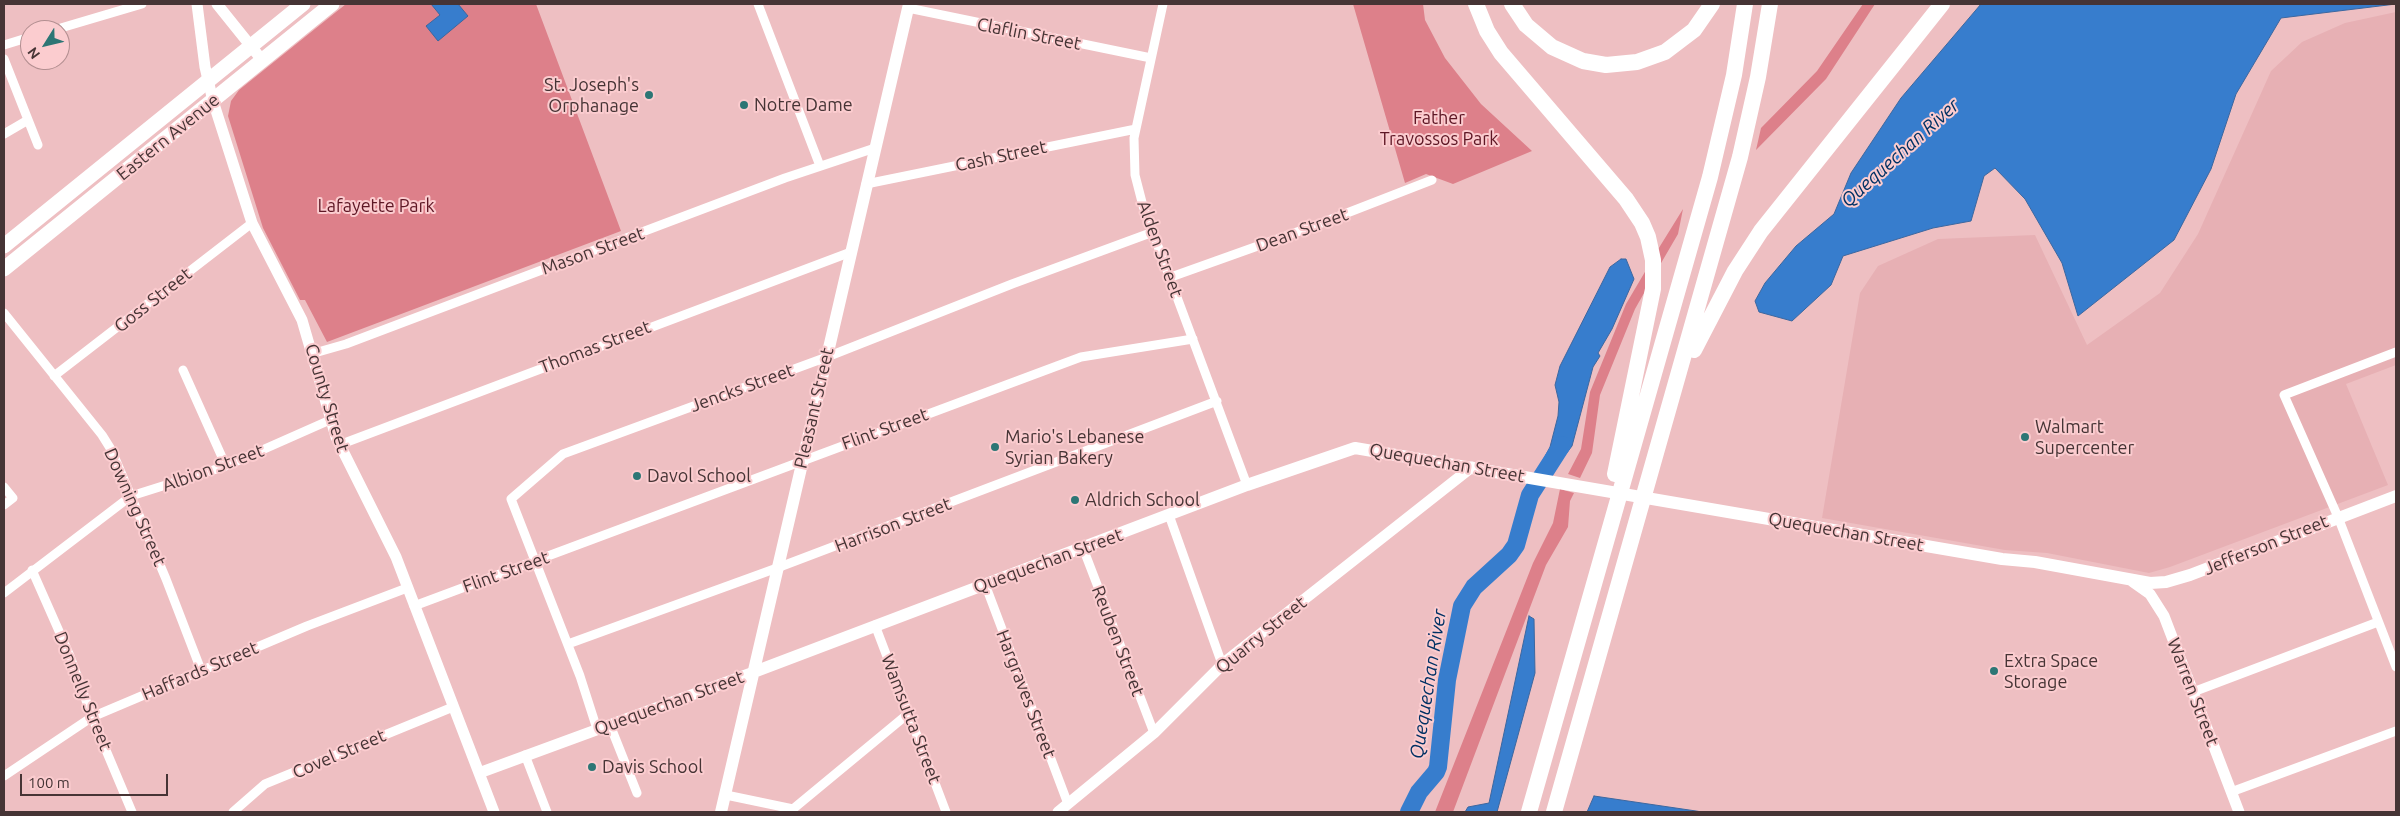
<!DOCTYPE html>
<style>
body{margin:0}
#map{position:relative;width:2400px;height:816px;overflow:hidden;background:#eebfc2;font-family:Ubuntu,sans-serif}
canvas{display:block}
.frame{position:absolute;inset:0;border:5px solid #463435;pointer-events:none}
.north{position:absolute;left:20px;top:20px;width:50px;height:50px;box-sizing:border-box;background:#fbcccf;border:1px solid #b38f91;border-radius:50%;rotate:234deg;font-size:14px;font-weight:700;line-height:20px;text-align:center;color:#463435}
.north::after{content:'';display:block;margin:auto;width:18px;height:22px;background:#2d7675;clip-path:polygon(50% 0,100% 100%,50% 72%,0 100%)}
.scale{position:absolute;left:20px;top:774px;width:148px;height:22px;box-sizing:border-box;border:2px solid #463435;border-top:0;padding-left:6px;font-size:15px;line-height:18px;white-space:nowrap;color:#463435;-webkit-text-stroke:4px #fbcccf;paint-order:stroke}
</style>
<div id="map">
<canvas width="2400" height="816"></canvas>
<div class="frame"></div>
<div class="north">N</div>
<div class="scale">100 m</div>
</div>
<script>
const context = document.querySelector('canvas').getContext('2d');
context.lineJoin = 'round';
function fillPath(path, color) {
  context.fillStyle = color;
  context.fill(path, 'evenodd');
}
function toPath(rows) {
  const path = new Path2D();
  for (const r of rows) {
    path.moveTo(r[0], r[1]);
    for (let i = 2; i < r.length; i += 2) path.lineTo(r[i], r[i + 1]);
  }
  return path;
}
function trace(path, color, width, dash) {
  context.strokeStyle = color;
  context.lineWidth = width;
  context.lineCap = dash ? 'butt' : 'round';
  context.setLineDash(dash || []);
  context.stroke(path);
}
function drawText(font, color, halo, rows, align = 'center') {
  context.font = font + ' Ubuntu,sans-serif';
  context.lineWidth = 4;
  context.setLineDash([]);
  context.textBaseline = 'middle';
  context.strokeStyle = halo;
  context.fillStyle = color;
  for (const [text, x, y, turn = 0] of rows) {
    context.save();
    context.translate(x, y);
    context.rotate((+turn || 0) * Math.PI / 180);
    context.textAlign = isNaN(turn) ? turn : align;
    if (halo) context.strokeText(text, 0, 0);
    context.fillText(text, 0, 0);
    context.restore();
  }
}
fillPath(toPath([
 [2396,12,2396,365,2346,384,2388,485,2170,567,2149,573,2047,553,2005,550,1822,518,1860,293,1878,266,1938,239,2035,235,2087,345,2160,293,2198,234,2271,71,2302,42,2345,23]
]), '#e7b0b4');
fillPath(toPath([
 [346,4,536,4,621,231,327,342,305,300,300,300,263,228,228,116,231,101,239,90],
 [1353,4,1423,4,1425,20,1445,58,1481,104,1532,151,1453,184,1426,174,1405,183],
 [1863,4,1875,4,1826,79,1756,150,1761,128,1817,71],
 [1683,209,1678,234,1657,270,1657,251],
 [1652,260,1652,279,1635,309,1600,395,1592,453,1580,478,1568,474,1581,449,1590,392,1626,304],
 [1560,489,1574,493,1570,501,1568,527,1546,565,1453,812,1435,812,1533,563,1553,523]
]), '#dd808a');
const water = toPath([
 [431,4,458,4,468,16,438,41,426,26,440,15,431,4],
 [1981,4,2396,4,2281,18,2236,94,2211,169,2174,240,2078,316,2062,263,2025,199,1995,168,1984,176,1971,221,1933,228,1843,256,1831,285,1792,321,1759,312,1755,301,1765,283,1796,246,1834,214,1851,173,1901,98,1981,4],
 [1621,259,1626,259,1634,279,1612,329,1598,353,1600,356,1593,367,1572,446,1556,467,1542,462,1550,447,1558,416,1559,402,1555,385,1560,366,1610,267,1621,259],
 [1529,616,1534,619,1535,673,1497,812,1465,812,1468,807,1489,803,1529,616],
 [1594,796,1696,811,1702,812,1587,812,1594,796]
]);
fillPath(water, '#377dcd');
trace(water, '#3c679f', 1);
trace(toPath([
 [1409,812,1419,792,1436,772,1438,767,1447,680,1462,606,1474,587,1509,555,1516,545,1530,495,1562,445]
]), '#377dcd', 18);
trace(toPath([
 [758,4,820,166],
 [1163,4,1134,138,1135,175,1143,206,1247,485],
 [908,8,1151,58],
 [54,30,142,4],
 [4,45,30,37],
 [4,59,38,145],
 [4,134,28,120],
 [866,184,1136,129],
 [1171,277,1311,227,1432,180],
 [4,313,102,435,112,451,166,579,201,670],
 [2396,352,2284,395,2338,517,2396,667],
 [311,354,346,344,785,178,875,148],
 [183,370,226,466],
 [54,376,252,223],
 [339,445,851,252],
 [4,487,13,498,4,505],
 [1169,515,1222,664],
 [1083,548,1154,733],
 [32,570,70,656,92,717,132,812],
 [985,584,1068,804],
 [4,593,131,496,226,466,330,420],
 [414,606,1081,357,1193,339],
 [875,625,946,812],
 [568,644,777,568,1217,401],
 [2193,692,2378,622],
 [610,725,637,793],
 [597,729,580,676,511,499,563,454,827,357,1012,284,1153,232],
 [525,755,547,812],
 [4,776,92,717,307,626,407,588],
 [2231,792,2396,731],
 [726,795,793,809,909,713],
 [233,812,265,784,453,707]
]), '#fff', 9);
trace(toPath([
 [197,4,205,67,213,101,252,223,302,320,336,437,396,557,494,812],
 [217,4,262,60],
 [2133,582,2150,594,2164,616,2239,812],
 [479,773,754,672],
 [1058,812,1154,733,1226,661,1472,467]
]), '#fff', 11);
trace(toPath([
 [754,672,1247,485,1355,448,2002,559,2035,562,2150,583,2166,582,2190,575,2396,496],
 [721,812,909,4]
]), '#fff', 12);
trace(toPath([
 [4,246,303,4],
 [4,269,332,4]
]), '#fff', 15);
trace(toPath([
 [1476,4,1487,31,1501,53,1626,199,1642,223,1648,237,1653,260,1653,289,1615,474],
 [1512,4,1526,25,1552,47,1583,61,1606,65,1637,62,1665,52,1694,30,1712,4],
 [1694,350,1735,271,1761,231,1942,4],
 [1529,812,1710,177,1734,75,1745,4],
 [1554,812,1740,157,1758,77,1770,4]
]), '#fff', 16);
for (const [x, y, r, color] of [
 [649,95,5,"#2d7675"],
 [744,105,5,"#2d7675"],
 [2025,437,5,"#2d7675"],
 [995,447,5,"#2d7675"],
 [637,476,5,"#2d7675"],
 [1075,500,5,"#2d7675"],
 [1994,671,5,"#2d7675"],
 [592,767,5,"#2d7675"]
]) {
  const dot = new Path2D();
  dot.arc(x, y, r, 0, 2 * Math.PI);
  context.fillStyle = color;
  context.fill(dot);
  trace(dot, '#fbcccf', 2);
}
drawText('18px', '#463435', '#fbcccf', [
 ["Claflin Street",1029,34,11],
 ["Eastern Avenue",168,137,-39],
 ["Cash Street",1001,156,-12],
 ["Dean Street",1302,230,-20],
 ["Alden Street",1160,249,70],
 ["Mason Street",593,251,-20],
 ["Goss Street",153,300,-38],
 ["Thomas Street",595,347,-21],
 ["Jencks Street",742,388,-20],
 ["County Street",327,398,73],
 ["Pleasant Street",814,408,-77],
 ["Flint Street",885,429,-20],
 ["Quequechan Street",1447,463,10],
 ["Albion Street",213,468,-20],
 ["Downing Street",135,507,66],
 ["Harrison Street",893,525,-21],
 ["Quequechan Street",1846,532,10],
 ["Jefferson Street",2266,545,-22],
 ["Quequechan Street",1048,561,-20],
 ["Flint Street",506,572,-20],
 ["Quarry Street",1261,635,-39],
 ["Reuben Street",1118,641,69],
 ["Haffards Street",200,671,-23],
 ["Donnelly Street",83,691,68],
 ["Warren Street",2193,692,69],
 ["Hargraves Street",1026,694,69],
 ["Quequechan Street",669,703,-20],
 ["Wamsutta Street",911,719,69],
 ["Covel Street",339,754,-23]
]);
drawText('18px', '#463435', '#fbcccf', [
 ["St. Joseph's",639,85,"right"],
 ["Orphanage",639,106,"right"],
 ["Notre Dame",754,105],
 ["Walmart",2035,427],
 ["Supercenter",2035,448],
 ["Mario's Lebanese",1005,437],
 ["Syrian Bakery",1005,458],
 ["Davol School",647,476],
 ["Aldrich School",1085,500],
 ["Extra Space",2004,661],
 ["Storage",2004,682],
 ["Davis School",602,767]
], 'left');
drawText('18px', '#5e1725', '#fbcccf', [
 ["Father",1439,118],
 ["Travossos Park",1439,139],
 ["Lafayette Park",376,206]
]);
drawText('italic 19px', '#003164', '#fbcccf', [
 ["Quequechan River",1900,153,-42],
 ["Quequechan River",1428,684,-81]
]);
</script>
